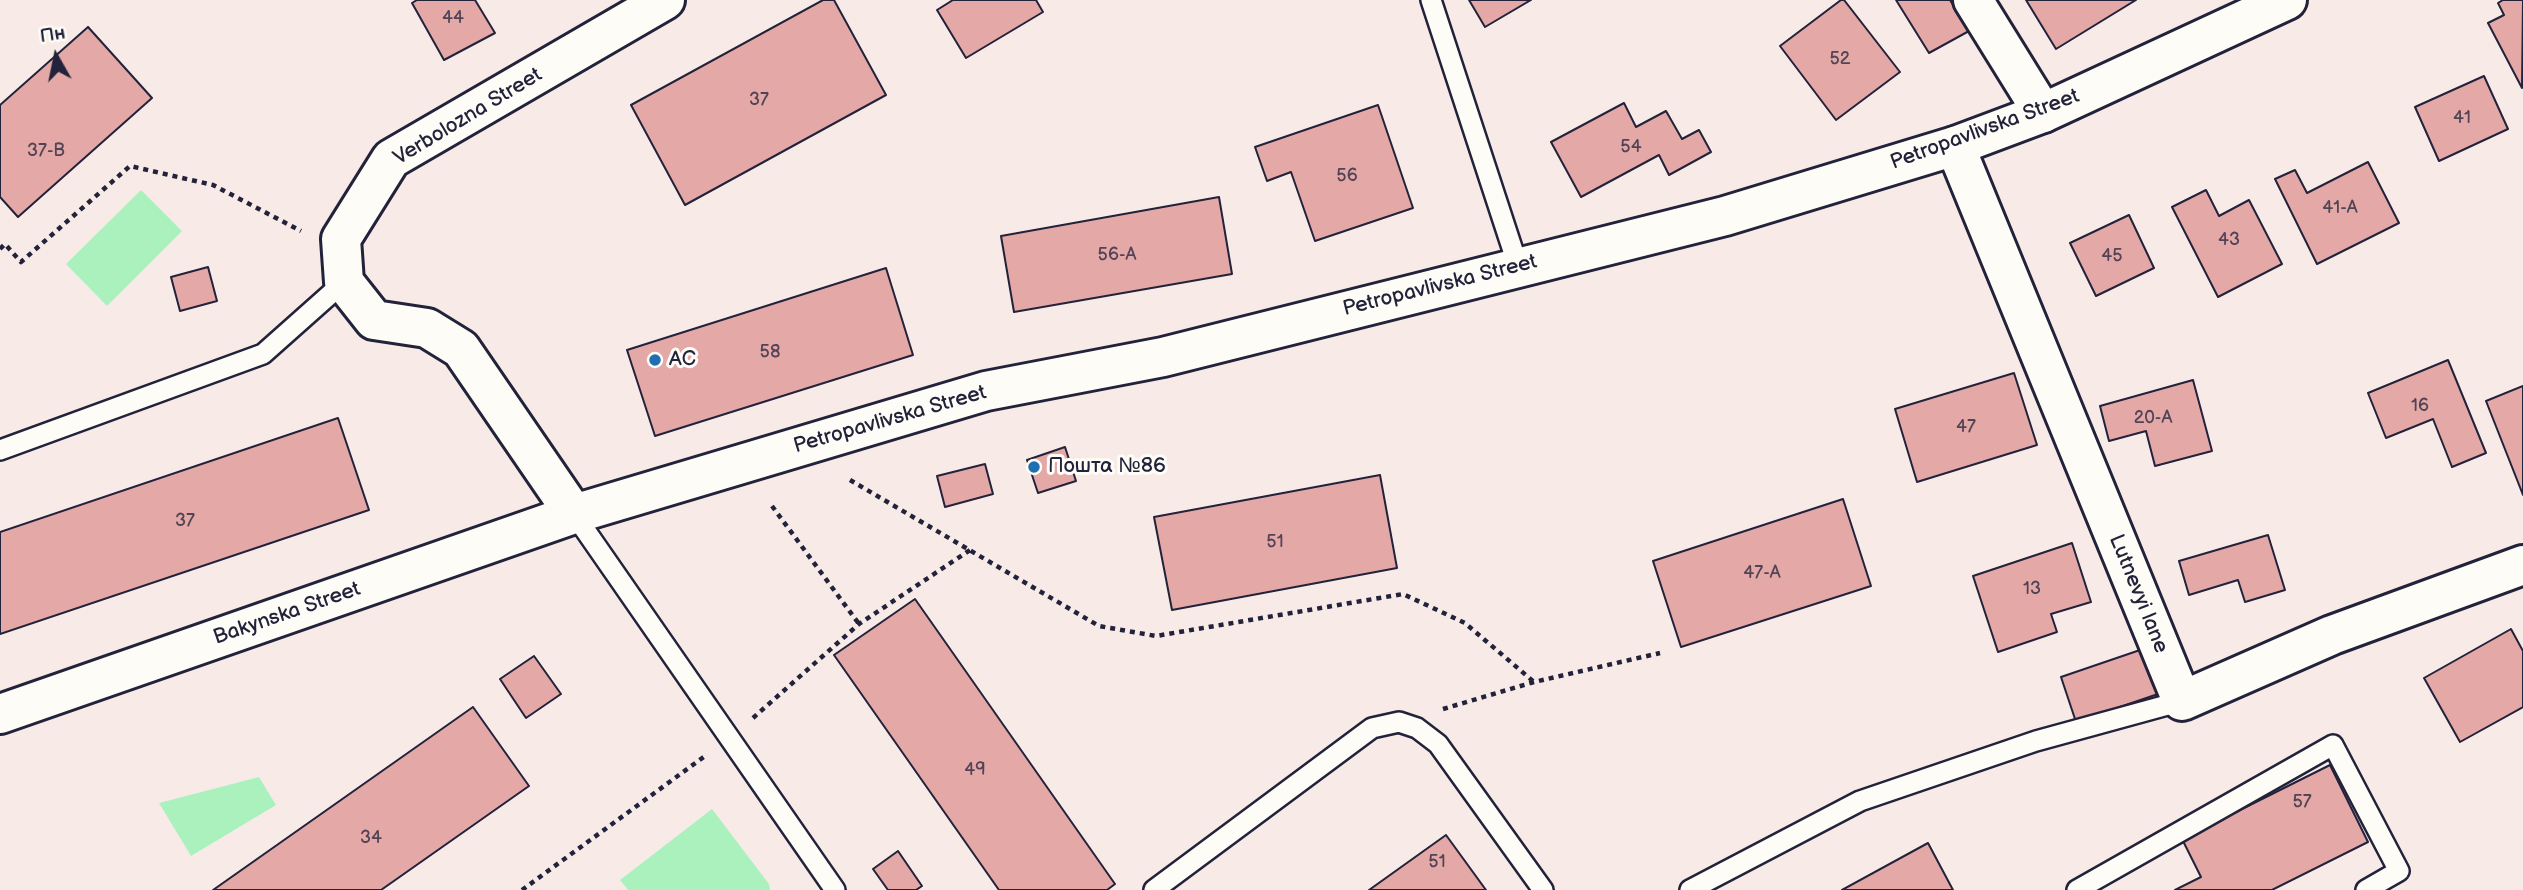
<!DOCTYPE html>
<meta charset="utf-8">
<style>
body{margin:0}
#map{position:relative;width:2523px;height:890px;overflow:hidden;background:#f8ebe7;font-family:"Balsamiq Sans",sans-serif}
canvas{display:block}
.north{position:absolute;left:21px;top:21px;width:70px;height:70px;-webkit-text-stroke:5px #fdfcf7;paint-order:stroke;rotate:351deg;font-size:19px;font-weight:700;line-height:28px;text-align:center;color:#22223b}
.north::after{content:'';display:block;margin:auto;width:24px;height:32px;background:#22223b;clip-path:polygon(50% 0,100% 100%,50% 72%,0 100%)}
</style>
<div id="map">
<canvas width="2523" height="890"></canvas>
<div class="north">Пн</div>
</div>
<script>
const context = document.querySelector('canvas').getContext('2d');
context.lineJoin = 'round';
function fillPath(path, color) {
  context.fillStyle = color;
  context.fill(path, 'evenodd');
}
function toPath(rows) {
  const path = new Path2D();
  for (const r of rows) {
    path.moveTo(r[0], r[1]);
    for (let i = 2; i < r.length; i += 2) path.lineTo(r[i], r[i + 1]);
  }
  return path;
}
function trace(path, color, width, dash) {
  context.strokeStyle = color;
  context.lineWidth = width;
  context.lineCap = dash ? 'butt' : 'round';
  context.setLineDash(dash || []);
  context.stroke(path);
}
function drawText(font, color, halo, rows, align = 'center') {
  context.font = font + ' "Balsamiq Sans",sans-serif';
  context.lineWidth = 6;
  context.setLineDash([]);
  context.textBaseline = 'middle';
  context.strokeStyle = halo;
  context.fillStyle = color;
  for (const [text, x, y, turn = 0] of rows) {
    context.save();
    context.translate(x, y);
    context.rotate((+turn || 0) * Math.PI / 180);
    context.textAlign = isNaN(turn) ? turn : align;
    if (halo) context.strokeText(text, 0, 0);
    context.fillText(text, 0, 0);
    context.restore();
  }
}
fillPath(toPath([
 [141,190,182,231,107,306,66,264],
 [259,777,276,805,191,856,159,803],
 [712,809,769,884,770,890,628,890,620,880]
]), '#aaf1be');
const building = toPath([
 [417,0,475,0,495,33,444,60,412,3,417,0],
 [823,0,834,0,886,95,685,205,631,105,823,0],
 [953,0,1036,0,1043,12,966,58,937,10,953,0],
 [1469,0,1531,0,1485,27,1469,0],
 [1841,0,1844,0,1900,72,1836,120,1780,46,1841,0],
 [1896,0,1950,0,1969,31,1929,53,1896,0],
 [2026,0,2136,0,2056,49,2026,0],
 [2503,0,2523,0,2522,88,2488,23,2504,15,2498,3,2503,0],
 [88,27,152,98,18,217,0,197,0,105,88,27],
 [2484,76,2508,129,2439,161,2415,107,2484,76],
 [1624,103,1636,127,1666,111,1682,139,1699,130,1711,152,1669,175,1659,155,1581,197,1551,142,1624,103],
 [1378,105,1413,208,1315,241,1291,172,1267,181,1255,147,1378,105],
 [2368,162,2399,223,2317,264,2275,179,2295,170,2307,193,2368,162],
 [2206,190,2219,216,2249,200,2282,264,2218,297,2172,207,2206,190],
 [1219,197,1232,274,1014,312,1001,236,1219,197],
 [2129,215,2154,268,2096,296,2070,243,2129,215],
 [208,267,217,301,180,311,171,277,208,267],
 [886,268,913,355,655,436,627,350,886,268],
 [2448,360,2486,453,2452,467,2433,419,2386,438,2368,393,2448,360],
 [2014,373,2037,445,1917,482,1895,409,2014,373],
 [2193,380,2212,451,2155,466,2146,431,2109,441,2100,406,2193,380],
 [2523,386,2523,495,2486,401,2523,386],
 [338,418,369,510,0,634,0,532,338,418],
 [1065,447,1076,481,1038,493,1027,460,1065,447],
 [985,464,993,494,945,507,937,476,985,464],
 [1380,475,1397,568,1172,610,1154,517,1380,475],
 [1843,499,1871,586,1681,647,1653,561,1843,499],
 [2268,535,2285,590,2245,602,2238,580,2189,595,2179,561,2268,535],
 [2072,543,2091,602,2051,614,2057,632,1998,652,1973,576,2072,543],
 [915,599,1115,884,1107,890,999,890,834,655,915,599],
 [2511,629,2523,651,2523,707,2460,742,2424,678,2511,629],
 [2143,649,2158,694,2076,722,2061,677,2143,649],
 [534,656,561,694,526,718,500,679,534,656],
 [473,707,529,786,381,890,213,890,473,707],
 [2330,765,2368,842,2272,890,2175,890,2201,877,2182,839,2330,765],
 [1446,835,1486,890,1369,890,1446,835],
 [1928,843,1953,890,1842,890,1928,843],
 [898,851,922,886,916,890,888,890,873,869,898,851]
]);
fillPath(building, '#e4a9a7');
trace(building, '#22223b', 2);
const service = toPath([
 [1431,0,1518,266],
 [0,450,263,354,344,282],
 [574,514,835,890],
 [1154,890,1372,728,1399,722,1417,728,1438,744,1543,890],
 [1690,890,1860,801,2036,741,2182,701],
 [2077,890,2333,745,2399,871,2366,890]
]);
const minor = toPath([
 [1973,0,2043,113],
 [1955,146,2182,701,2332,635,2523,565],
 [574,514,461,349,427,328,374,320,344,282,341,239,391,159,665,0]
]);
const tertiary = toPath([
 [0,714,574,514,986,391,1163,357,1725,216,1955,146,2043,113,2287,0]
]);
trace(service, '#22223b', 24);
trace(minor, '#22223b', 44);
trace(tertiary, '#22223b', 44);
trace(toPath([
 [0,249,5,244,21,262,130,166,213,185,301,231],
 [850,480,1099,626,1156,636,1403,594,1465,623,1534,682],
 [772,506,859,624],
 [1443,709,1534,682,1660,653],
 [753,718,859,624,970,550],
 [522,890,705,756]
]), '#22223b', 4.5, [5, 5]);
trace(service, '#fdfcf7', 19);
trace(minor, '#fdfcf7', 38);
trace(tertiary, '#fdfcf7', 38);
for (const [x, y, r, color] of [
 [655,360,7,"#1f6fb2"],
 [1034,467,7,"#1f6fb2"]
]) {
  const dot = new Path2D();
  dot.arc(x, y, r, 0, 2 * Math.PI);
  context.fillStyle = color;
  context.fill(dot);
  trace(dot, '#fdfcf7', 2.5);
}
drawText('18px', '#524456', null, [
 ["44",453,18],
 ["52",1840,59],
 ["37",759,100],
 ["41",2462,118],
 ["54",1631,147],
 ["37-В",46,151],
 ["56",1347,176],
 ["41-А",2340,208],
 ["43",2229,240],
 ["56-А",1117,255],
 ["45",2112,256],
 ["58",770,352],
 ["16",2420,406],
 ["20-А",2153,418],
 ["47",1966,427],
 ["37",185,521],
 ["51",1275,542],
 ["47-А",1762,573],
 ["13",2032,589],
 ["49",975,770],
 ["57",2302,802],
 ["34",371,838],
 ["51",1437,862]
]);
drawText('21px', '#22223b', '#fdfcf7', [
 ["Verbolozna Street",468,117,-31],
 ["Petropavlivska Street",1985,130,-20],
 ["Petropavlivska Street",1440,286,-14],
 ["Petropavlivska Street",890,420,-16],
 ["Lutnevyi lane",2138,594,68],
 ["Bakynska Street",287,614,-19]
]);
drawText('21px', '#22223b', '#fdfcf7', [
 ["АС",669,360],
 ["Пошта №86",1048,467]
], 'left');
</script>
